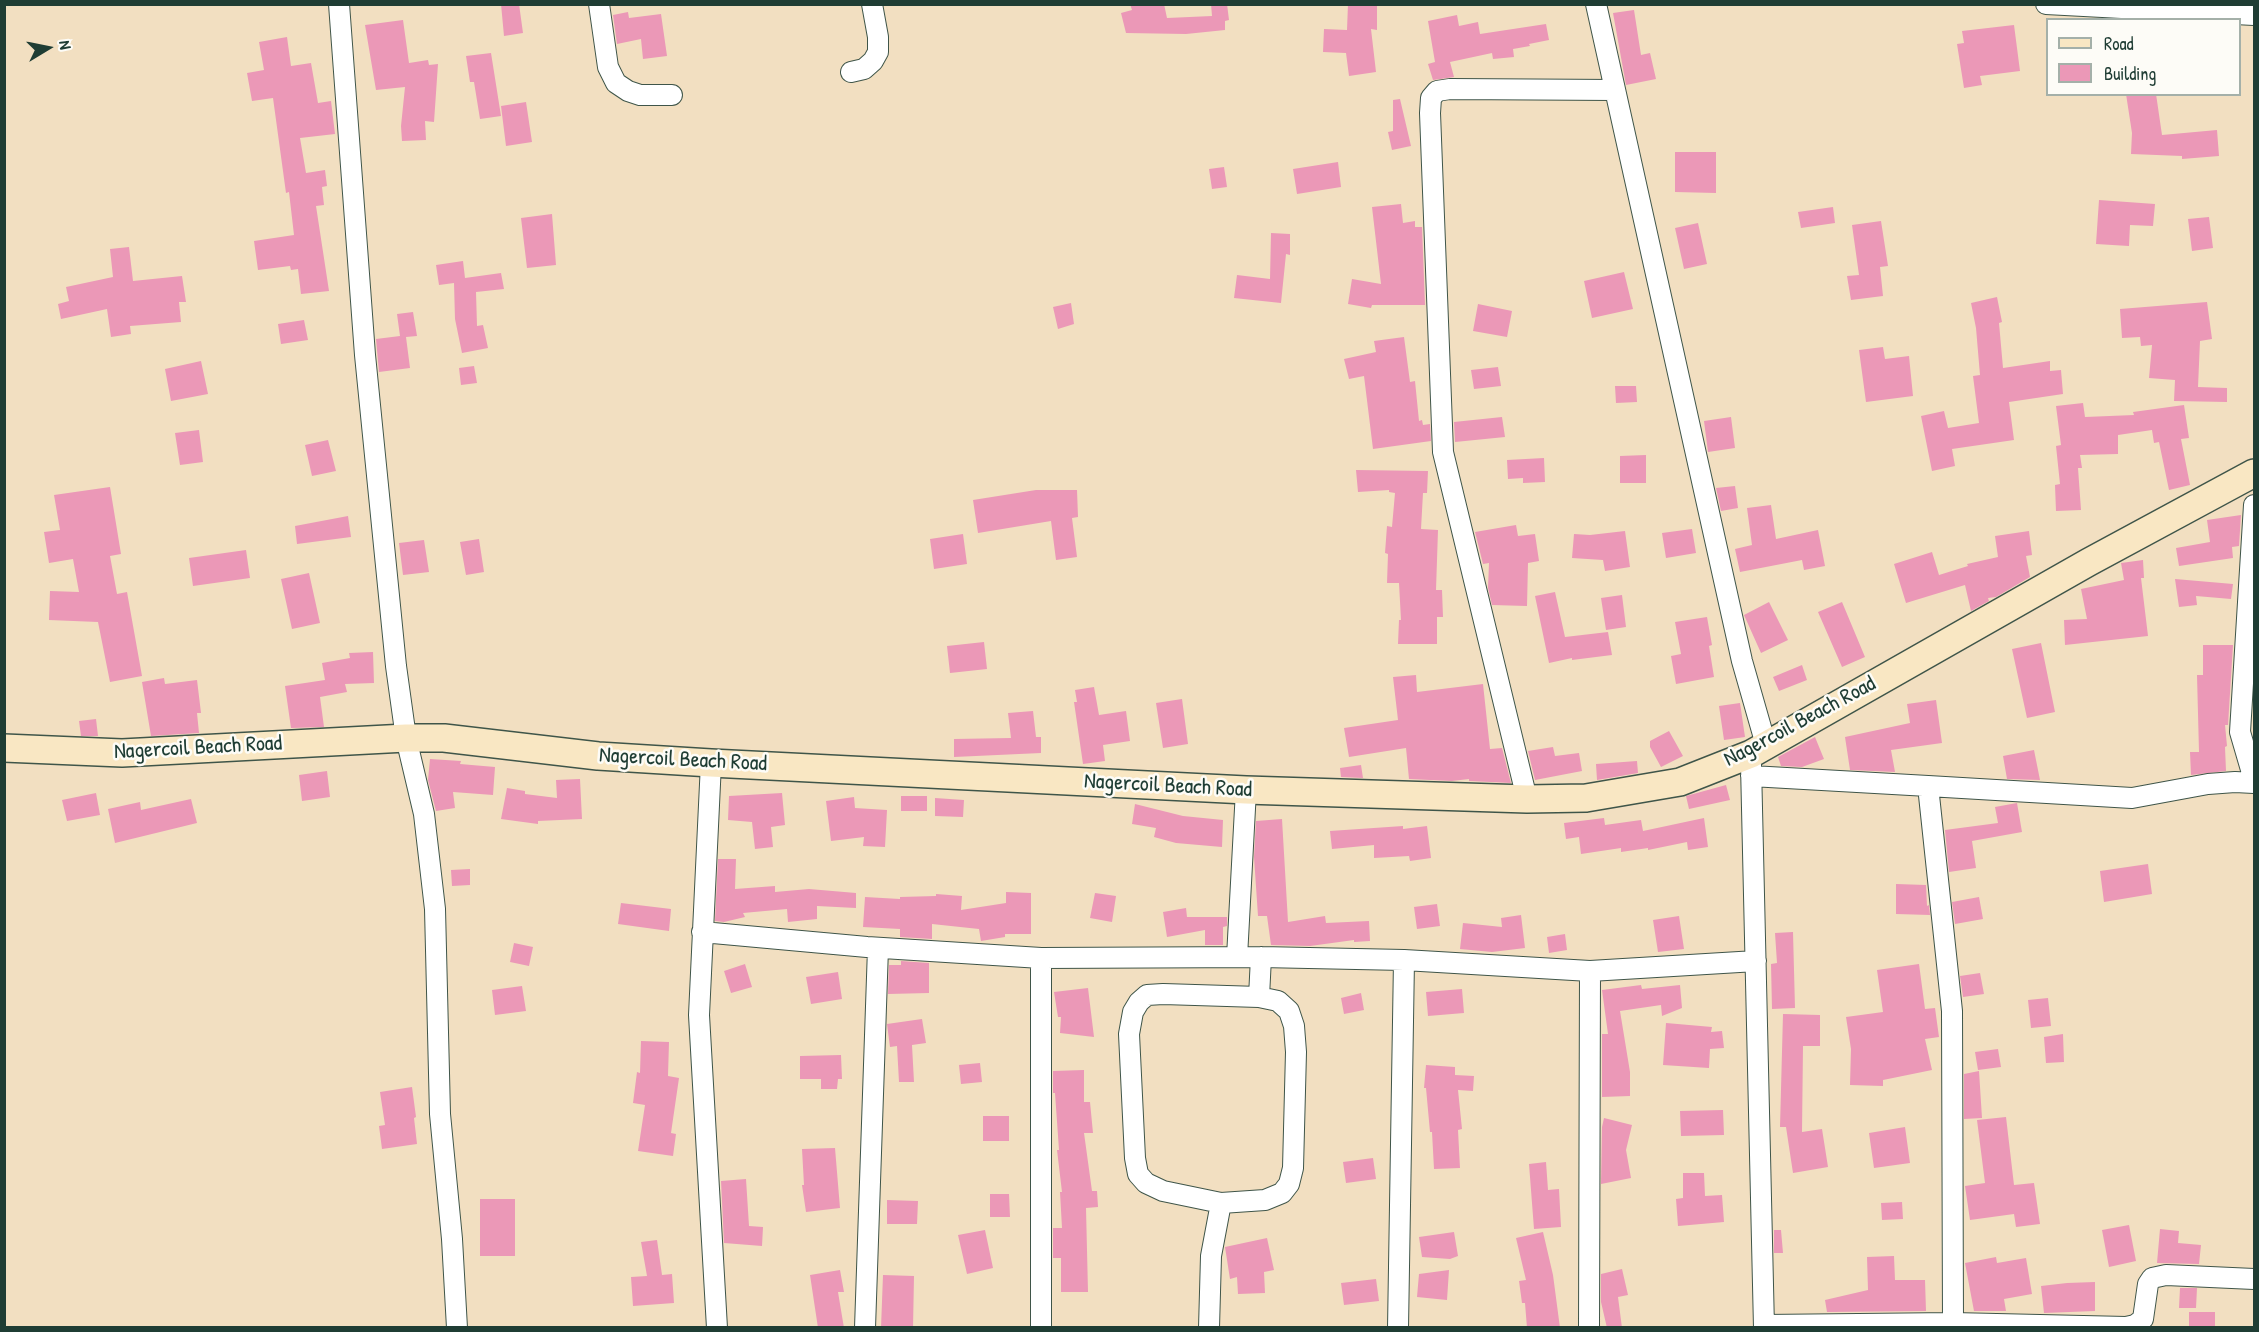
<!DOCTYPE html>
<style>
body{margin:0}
#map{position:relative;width:2259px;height:1332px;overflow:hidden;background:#f2dfc1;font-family:"Patrick Hand",sans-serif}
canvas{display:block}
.frame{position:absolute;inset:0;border:6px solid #1f3d34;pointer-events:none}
.legend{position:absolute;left:2046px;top:18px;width:195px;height:78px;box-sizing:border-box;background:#fdfcf7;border:2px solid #a4b0a9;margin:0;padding:8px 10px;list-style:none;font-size:18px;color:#1f3d34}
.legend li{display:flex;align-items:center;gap:12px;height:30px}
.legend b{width:30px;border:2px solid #a4b0a9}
.north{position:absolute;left:18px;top:18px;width:60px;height:60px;-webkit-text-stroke:4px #fdfcf7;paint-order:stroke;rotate:80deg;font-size:16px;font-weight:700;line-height:24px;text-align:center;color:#1f3d34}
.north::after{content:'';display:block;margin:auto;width:21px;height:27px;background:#1f3d34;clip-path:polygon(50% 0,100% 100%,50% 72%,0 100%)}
</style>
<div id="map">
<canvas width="2259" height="1332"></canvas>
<div class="frame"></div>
<ul class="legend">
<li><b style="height:8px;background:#f9e7c3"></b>Road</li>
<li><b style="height:16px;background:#eb98b7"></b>Building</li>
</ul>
<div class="north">N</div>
</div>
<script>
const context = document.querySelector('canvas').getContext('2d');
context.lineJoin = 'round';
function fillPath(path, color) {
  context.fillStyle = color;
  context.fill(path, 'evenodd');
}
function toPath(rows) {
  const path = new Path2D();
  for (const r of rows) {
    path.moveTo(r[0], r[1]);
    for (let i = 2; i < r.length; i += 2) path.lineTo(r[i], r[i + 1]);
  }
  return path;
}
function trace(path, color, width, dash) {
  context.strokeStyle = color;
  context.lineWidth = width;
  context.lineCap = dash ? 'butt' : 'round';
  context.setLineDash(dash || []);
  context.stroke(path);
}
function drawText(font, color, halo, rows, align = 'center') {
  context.font = font + ' "Patrick Hand",sans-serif';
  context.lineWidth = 5;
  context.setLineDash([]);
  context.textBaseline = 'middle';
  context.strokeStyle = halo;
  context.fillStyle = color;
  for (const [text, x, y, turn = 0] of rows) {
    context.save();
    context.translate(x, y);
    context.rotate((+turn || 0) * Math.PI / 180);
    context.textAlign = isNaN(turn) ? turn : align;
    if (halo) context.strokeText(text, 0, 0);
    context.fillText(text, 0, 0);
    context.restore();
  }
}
fillPath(toPath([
 [501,4,519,4,523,33,504,36],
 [1130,4,1164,4,1167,18,1212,16,1211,4,1227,4,1229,20,1225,21,1225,30,1186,34,1126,33,1121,13,1132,10],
 [1348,4,1377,4,1377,30,1371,29,1376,72,1349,76,1346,53,1323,52,1324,29,1347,30],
 [1634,10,1641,55,1650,53,1656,79,1626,85,1613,13],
 [628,12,629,18,661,14,667,56,643,59,641,39,617,44,613,15],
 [1457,15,1459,26,1478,22,1480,34,1546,24,1549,40,1529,44,1530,46,1513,49,1514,57,1493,59,1492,53,1450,62,1454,77,1433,80,1428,64,1435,62,1428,21],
 [403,20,409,63,428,60,429,65,438,64,434,122,425,121,426,140,402,141,401,126,405,87,376,90,365,25],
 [2014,25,2020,71,1980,76,1982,85,1964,88,1957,44,1964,43,1962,31],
 [287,37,291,66,311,63,318,103,331,101,335,134,300,138,306,173,325,170,327,186,322,187,324,205,316,206,329,291,301,294,298,269,291,270,290,266,258,270,254,241,294,235,289,192,286,193,273,98,252,101,247,73,264,70,259,42],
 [491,53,501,116,480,119,474,82,470,82,466,56],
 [2126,94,2156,94,2162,135,2217,130,2219,156,2182,159,2182,156,2131,154,2132,133],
 [1400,99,1411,146,1392,150,1388,132,1393,131,1393,100],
 [526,102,532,142,506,146,501,106],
 [1675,152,1716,152,1716,193,1675,192],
 [1338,162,1341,187,1297,194,1293,169],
 [1224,167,1227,187,1212,189,1209,169],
 [2099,200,2155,204,2153,226,2130,225,2129,246,2096,244],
 [1401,204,1403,223,1415,221,1415,227,1422,227,1425,305,1372,305,1371,308,1348,304,1352,279,1381,284,1372,207],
 [1833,207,1835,223,1801,228,1798,212],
 [552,214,556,265,527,268,521,218],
 [2209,217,2213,248,2192,251,2188,219],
 [1881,221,1888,266,1880,267,1883,296,1851,300,1847,276,1859,275,1852,225],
 [1698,223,1707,264,1684,269,1675,228],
 [1271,233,1290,234,1290,255,1286,254,1281,303,1234,298,1237,275,1270,279],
 [129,247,133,281,182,276,186,302,179,302,181,322,130,326,131,334,111,337,107,309,61,319,58,304,69,301,66,287,113,277,110,249],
 [463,261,465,278,501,273,504,289,476,292,477,326,483,325,488,348,462,353,455,319,454,283,439,285,436,265],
 [1624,272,1633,309,1592,318,1584,281],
 [1997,297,2002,322,1999,323,2003,368,2050,361,2050,371,2061,370,2063,394,2009,402,2014,440,1952,449,1955,466,1932,471,1921,416,1944,411,1948,428,1979,423,1973,376,1980,375,1976,328,1971,303],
 [2207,302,2212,339,2200,341,2198,387,2227,388,2227,402,2174,401,2175,380,2149,378,2152,345,2141,346,2140,337,2122,338,2120,309],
 [1071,303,1074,324,1058,329,1053,307],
 [1478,304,1512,311,1507,337,1473,331],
 [413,312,417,336,406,337,410,368,379,372,376,339,400,336,397,314],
 [304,320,308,340,281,344,278,324],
 [1404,337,1410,382,1415,381,1419,421,1422,420,1423,425,1430,424,1431,441,1373,449,1364,376,1349,379,1344,359,1376,352,1374,341],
 [1883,347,1885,359,1909,356,1913,396,1866,402,1859,350],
 [201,361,208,394,171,401,165,369],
 [474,366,477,383,461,385,459,368],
 [1498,367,1501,386,1474,389,1471,370],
 [1615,386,1636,386,1637,402,1616,403],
 [2083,403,2085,417,2134,415,2133,412,2184,405,2189,438,2181,439,2190,485,2169,490,2159,442,2154,443,2152,430,2118,435,2118,454,2080,455,2082,468,2078,468,2081,510,2056,511,2055,485,2060,484,2056,446,2061,445,2056,406],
 [1502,417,1505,437,1455,442,1454,422],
 [1731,417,1735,448,1708,452,1704,421],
 [199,430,203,462,180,465,175,433],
 [328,440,336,471,312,476,305,445],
 [1646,455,1646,483,1620,483,1620,456],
 [1544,458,1545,482,1523,483,1523,478,1508,479,1507,460],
 [1356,470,1428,471,1427,493,1423,493,1421,529,1438,530,1436,590,1442,590,1443,617,1437,617,1437,644,1398,644,1399,620,1401,620,1399,583,1387,583,1388,554,1385,553,1387,526,1392,527,1395,493,1389,492,1389,490,1358,492],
 [1735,486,1738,508,1721,511,1716,488],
 [110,487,121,554,110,556,117,594,127,592,142,676,110,682,98,622,49,620,50,591,79,592,73,559,49,563,44,532,60,530,54,495],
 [1036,490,1077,490,1078,517,1072,518,1077,557,1056,560,1051,521,978,533,973,500],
 [1771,505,1776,539,1818,530,1825,566,1804,570,1802,560,1740,572,1735,549,1752,545,1747,508],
 [2241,515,2239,546,2232,547,2233,558,2179,566,2176,548,2210,542,2207,520],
 [348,516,351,537,297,544,295,526],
 [1516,525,1518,536,1535,534,1539,561,1528,563,1527,606,1492,605,1488,588,1489,563,1483,564,1475,532],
 [1692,529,1696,553,1666,558,1662,533],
 [1625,531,1630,567,1605,571,1603,560,1572,558,1574,534,1590,535],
 [2029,531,2032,555,2026,556,2030,577,1996,597,1988,598,1989,601,1971,611,1965,585,1906,603,1894,564,1932,552,1939,575,1968,566,1967,564,1998,557,1995,536],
 [963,534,967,564,934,569,930,539],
 [479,539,484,572,466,575,460,542],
 [424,540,429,572,403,575,399,543],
 [246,550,250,578,193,586,189,558],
 [2143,560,2144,578,2141,578,2148,636,2065,645,2064,620,2087,619,2081,589,2124,580,2121,563],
 [309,573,320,623,292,629,281,579],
 [2175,579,2233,584,2231,599,2196,596,2197,605,2179,607],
 [1555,592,1565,637,1608,632,1612,655,1572,660,1572,658,1549,663,1535,596],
 [1622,595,1626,627,1606,630,1601,598],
 [1769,602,1788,640,1761,653,1744,615],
 [1842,602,1865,657,1842,667,1818,612],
 [1707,617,1712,645,1709,646,1714,677,1676,684,1671,656,1681,654,1675,622],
 [984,642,987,669,950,673,947,646],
 [2041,643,2055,712,2027,718,2012,649],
 [2203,645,2233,645,2228,725,2225,725,2227,746,2225,747,2226,771,2191,775,2190,752,2199,752,2197,675,2203,675],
 [373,652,374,683,345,684,347,692,320,697,324,727,291,728,285,686,325,680,322,663,350,658,349,653],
 [1802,665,1807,680,1779,691,1773,677],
 [1416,675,1417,692,1483,684,1490,749,1502,748,1511,783,1469,781,1469,779,1452,781,1409,779,1406,748,1349,757,1344,728,1398,720,1393,677],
 [164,678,165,684,197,680,201,713,197,713,199,733,151,736,142,682],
 [1094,687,1099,715,1126,711,1130,741,1103,745,1105,761,1083,764,1074,702,1077,702,1075,690],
 [1182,699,1188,744,1163,748,1156,703],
 [1936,700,1942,743,1891,750,1895,772,1850,770,1845,737,1910,723,1907,704],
 [1740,703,1745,737,1724,740,1719,706],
 [1033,711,1036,737,1041,737,1041,753,954,757,954,739,1011,738,1008,713],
 [96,719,98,736,81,736,79,721],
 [1669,731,1683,756,1661,767,1650,747,1650,741],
 [1815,737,1824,759,1802,767,1781,766,1778,757],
 [1553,747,1555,756,1579,753,1582,771,1535,780,1528,751],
 [2034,750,2040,780,2007,779,2003,756],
 [430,759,461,761,460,764,495,767,493,795,453,792,455,808,436,811,428,780],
 [1637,761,1638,773,1597,780,1596,764],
 [1361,765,1363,778,1341,777,1340,768],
 [327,771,330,797,302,801,299,775],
 [580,779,582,819,538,821,538,824,501,819,507,788,525,791,525,794,557,798,556,780],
 [1726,785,1730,800,1689,809,1686,796],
 [96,793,100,815,67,821,62,800],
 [782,793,785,825,771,827,773,847,755,849,752,822,728,820,729,796],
 [901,796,927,796,927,811,901,811],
 [854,797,855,808,887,810,885,847,863,846,864,837,831,841,826,801],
 [935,798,964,800,963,817,935,816],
 [191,799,197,823,115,843,108,809,140,802,141,810],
 [2017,803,2022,832,1972,841,1976,868,1949,872,1945,830,1998,823,1995,807],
 [1135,804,1183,816,1223,820,1222,847,1176,843,1154,837,1156,828,1132,824],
 [1604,818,1605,825,1641,820,1643,831,1704,818,1708,847,1688,850,1687,842,1648,850,1648,848,1621,852,1621,848,1581,854,1579,837,1566,839,1564,823],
 [1282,819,1288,922,1325,916,1326,923,1369,921,1370,941,1354,942,1354,940,1310,946,1271,945,1267,916,1258,916,1254,857,1256,821],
 [1403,826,1403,829,1427,826,1431,858,1410,861,1409,856,1374,858,1374,845,1332,849,1330,831],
 [718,859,736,859,735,889,775,886,775,892,809,889,856,893,856,908,817,906,817,919,788,922,787,909,743,913,745,917,724,922,715,921],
 [2148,864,2152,894,2104,902,2100,871],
 [470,869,470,885,452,886,451,870],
 [1896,884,1926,885,1927,906,1929,905,1930,915,1896,914],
 [1006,892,1031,893,1031,934,1005,934,1005,937,981,941,979,929,932,924,932,939,900,937,900,929,863,927,865,897,900,899,900,897,936,896,936,894,962,896,961,910,1006,903],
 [1095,893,1116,896,1112,922,1090,918],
 [1979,897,1983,919,1955,924,1952,902],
 [621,903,671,909,669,931,618,924],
 [1437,904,1440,926,1417,929,1414,907],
 [1186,908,1187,917,1227,917,1227,926,1223,927,1223,945,1205,945,1205,930,1167,937,1163,912],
 [1521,915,1525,948,1492,952,1460,949,1463,923,1502,927,1501,918],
 [1679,916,1684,949,1658,952,1653,920],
 [1793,932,1795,1008,1772,1009,1771,964,1777,963,1775,933],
 [1565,934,1567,950,1549,953,1547,937],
 [514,943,533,947,529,966,510,962],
 [901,961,929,963,929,993,888,994,889,965,901,965],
 [745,964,752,987,731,993,724,971],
 [1919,964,1925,1009,1935,1008,1939,1037,1925,1039,1932,1070,1883,1080,1883,1086,1850,1085,1851,1049,1846,1017,1883,1012,1877,970],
 [838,972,842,999,811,1004,806,977],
 [1980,973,1984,994,1963,997,1960,976],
 [1641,985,1642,989,1680,985,1682,1008,1662,1016,1661,1005,1620,1011,1630,1072,1630,1096,1602,1097,1602,1034,1608,1034,1602,990],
 [522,986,526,1011,495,1015,492,990],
 [1088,988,1094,1037,1060,1033,1061,1017,1058,1017,1054,992],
 [1462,989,1464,1013,1428,1016,1426,992],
 [1361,993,1364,1010,1344,1014,1341,998],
 [2048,998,2051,1026,2031,1028,2028,1000],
 [1783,1014,1820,1015,1820,1046,1803,1046,1802,1132,1822,1129,1828,1167,1793,1173,1786,1127,1780,1127],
 [922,1019,926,1043,912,1045,914,1082,899,1082,897,1046,890,1047,887,1024],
 [1666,1023,1712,1027,1711,1032,1722,1031,1724,1048,1710,1049,1709,1068,1663,1065],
 [2063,1034,2064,1062,2046,1063,2044,1037],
 [641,1041,669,1042,668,1076,679,1078,671,1133,676,1134,673,1156,638,1151,645,1105,633,1103,637,1072,640,1073],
 [1998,1049,2001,1067,1978,1070,1975,1052],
 [841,1055,842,1079,838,1079,837,1089,821,1089,821,1079,800,1079,800,1056],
 [980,1063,982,1082,961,1084,959,1065],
 [1426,1065,1455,1067,1455,1075,1474,1076,1473,1091,1458,1090,1462,1129,1458,1130,1460,1168,1434,1169,1432,1132,1430,1132,1426,1088,1424,1088],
 [1084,1070,1084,1102,1090,1102,1093,1133,1084,1133,1092,1191,1097,1191,1098,1207,1086,1208,1088,1292,1061,1292,1061,1258,1053,1258,1053,1228,1062,1228,1060,1192,1062,1192,1057,1150,1059,1150,1055,1093,1053,1093,1053,1071],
 [1979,1071,1982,1118,1964,1119,1964,1074],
 [412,1087,416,1117,414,1118,417,1144,382,1149,379,1126,385,1125,380,1092],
 [1723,1110,1724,1135,1681,1136,1680,1111],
 [983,1116,1009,1116,1009,1141,983,1141],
 [2006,1117,2014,1185,2034,1183,2040,1224,2016,1227,2014,1214,1970,1220,1965,1186,1985,1183,1977,1120],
 [1604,1118,1632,1125,1626,1150,1631,1178,1601,1184,1602,1127],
 [1905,1127,1910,1163,1874,1168,1869,1133],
 [835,1148,840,1208,806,1212,802,1185,804,1185,802,1149],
 [1373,1158,1376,1179,1346,1183,1343,1162],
 [1546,1162,1548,1190,1559,1189,1561,1227,1534,1229,1529,1164],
 [1683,1173,1704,1173,1705,1196,1722,1195,1724,1222,1678,1226,1676,1199,1683,1198],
 [746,1179,749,1226,763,1227,762,1246,724,1243,721,1181],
 [990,1194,1009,1194,1010,1217,990,1217],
 [480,1199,515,1199,515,1256,480,1256],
 [887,1200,918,1201,917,1224,887,1224],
 [1902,1202,1903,1219,1882,1220,1881,1203],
 [2129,1225,2136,1261,2109,1267,2102,1230],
 [2160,1229,2179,1231,2178,1243,2201,1245,2199,1264,2157,1263],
 [985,1230,993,1268,967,1274,958,1235],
 [1774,1230,1781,1230,1783,1253,1774,1253],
 [1454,1232,1458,1256,1450,1259,1422,1257,1419,1237],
 [1543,1232,1553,1275,1560,1328,1527,1328,1525,1303,1522,1303,1519,1281,1526,1280,1516,1238],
 [1267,1238,1274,1270,1264,1272,1265,1293,1238,1294,1237,1277,1230,1279,1225,1247],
 [657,1240,662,1275,672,1274,674,1303,633,1306,631,1277,647,1276,641,1242],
 [1894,1256,1895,1280,1925,1280,1926,1311,1827,1312,1825,1300,1868,1290,1867,1257],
 [1996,1257,1997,1263,2026,1258,2032,1294,2004,1299,2006,1311,1974,1311,1965,1263],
 [1622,1269,1628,1295,1618,1297,1622,1328,1607,1328,1601,1302,1601,1274],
 [840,1270,844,1292,838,1292,844,1328,818,1328,810,1275],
 [1449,1270,1447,1300,1417,1297,1419,1274],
 [883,1275,914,1276,913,1328,881,1328],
 [1376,1279,1379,1301,1344,1305,1341,1283],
 [2095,1282,2095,1311,2044,1313,2041,1286,2067,1283],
 [2180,1288,2197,1288,2196,1308,2179,1308],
 [2189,1312,2215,1312,2215,1328,2189,1328]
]), '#eb98b7');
const street = toPath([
 [339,4,365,355,396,666,406,738,424,814,435,909,440,1114,452,1239,457,1328],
 [599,4,608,67,616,83,628,91,640,95,672,95],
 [1596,4,1742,661,1766,745],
 [2046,4,2254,15],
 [851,72,864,69,873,61,878,52,878,37,872,4],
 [2254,505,2240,732,2254,780],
 [711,763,699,1015,717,1328],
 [1751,765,1764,1328],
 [1751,776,1928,786,1952,1011,1953,1323],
 [1928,786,2132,798,2208,784,2235,782,2254,783],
 [1527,799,1443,452,1430,113,1431,98,1437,91,1450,89,1615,90],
 [702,932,867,947,1041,958,1041,1328],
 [1237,957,1246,790],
 [1041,958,1261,957,1404,960],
 [1590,971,1756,961],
 [1163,994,1259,997,1278,1001,1289,1011,1294,1026,1296,1052,1293,1168,1289,1184,1282,1193,1265,1200,1221,1203,1163,1191,1146,1183,1138,1174,1135,1158,1129,1034,1133,1012,1139,1002,1147,995,1163,994],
 [1259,997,1261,957],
 [1764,1325,1953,1323,2126,1327,2135,1325,2143,1319,2148,1284,2152,1278,2166,1275,2254,1279],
 [865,1328,878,948],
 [1209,1328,1211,1256,1221,1203],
 [1398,1328,1404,960,1590,971,1589,1328]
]);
const secondary = toPath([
 [4,748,122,753,406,738,444,738,598,756,711,763,1246,790,1527,799,1586,798,1680,782,1751,754,2089,562,2254,473]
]);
trace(street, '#3f5549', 22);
trace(secondary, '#3f5549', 30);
trace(street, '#fff', 20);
trace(secondary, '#f9e7c3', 27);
drawText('22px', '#1f3d34', '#fdfcf7', [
 ["Nagercoil Beach Road",1800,722,-28],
 ["Nagercoil Beach Road",198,748,-3],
 ["Nagercoil Beach Road",683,760,3],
 ["Nagercoil Beach Road",1168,786,3]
]);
</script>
